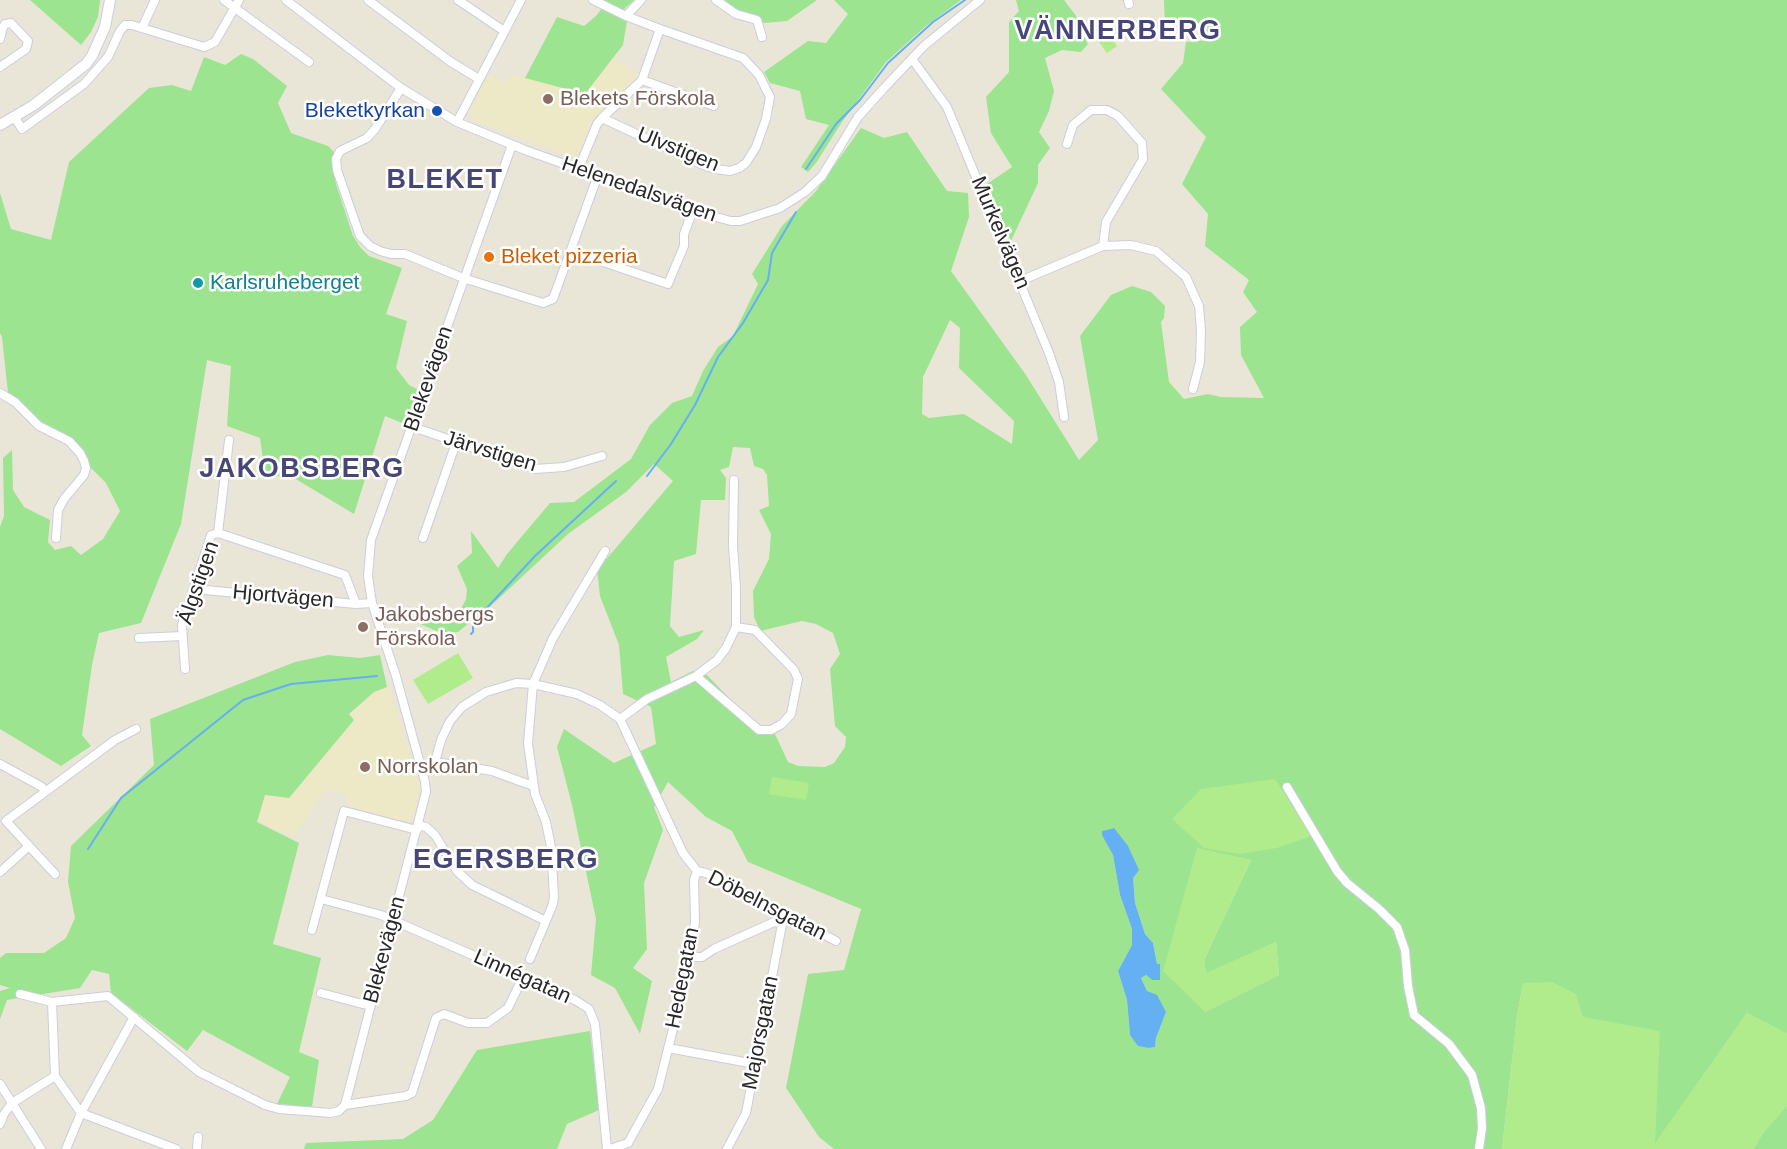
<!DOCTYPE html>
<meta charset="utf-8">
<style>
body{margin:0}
canvas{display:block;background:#eae6d7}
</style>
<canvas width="1787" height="1149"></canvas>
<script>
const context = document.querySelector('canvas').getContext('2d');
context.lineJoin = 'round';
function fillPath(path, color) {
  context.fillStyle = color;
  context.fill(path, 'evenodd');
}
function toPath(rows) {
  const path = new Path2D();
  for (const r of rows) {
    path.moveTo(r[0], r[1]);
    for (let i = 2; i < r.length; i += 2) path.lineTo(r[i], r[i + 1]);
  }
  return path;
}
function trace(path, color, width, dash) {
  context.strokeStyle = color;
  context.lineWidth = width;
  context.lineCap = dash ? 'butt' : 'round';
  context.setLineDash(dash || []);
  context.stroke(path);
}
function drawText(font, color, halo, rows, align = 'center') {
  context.font = font + ' Arial,sans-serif';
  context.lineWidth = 5;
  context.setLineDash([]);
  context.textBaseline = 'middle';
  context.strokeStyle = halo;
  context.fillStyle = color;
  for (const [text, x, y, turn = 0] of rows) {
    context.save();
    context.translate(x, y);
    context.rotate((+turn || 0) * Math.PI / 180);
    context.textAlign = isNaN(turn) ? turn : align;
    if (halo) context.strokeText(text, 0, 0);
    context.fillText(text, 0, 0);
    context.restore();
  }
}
fillPath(toPath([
 [611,57,641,76,635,86,594,121,580,155,573,158,473,120,468,111,490,74,507,83,512,75,564,82],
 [387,687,390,688,420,788,411,824,348,807,348,795,325,788,294,837,257,822,265,794,321,758,354,720,349,714,374,692]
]), '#ede8c5');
fillPath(toPath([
 [30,0,100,0,100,1,98,17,91,32,81,45],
 [603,0,634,0,624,9,620,17,627,21,623,45,585,94,525,78,557,17,584,26,596,16,606,3],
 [721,0,817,0,787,21,764,23,751,15,737,10],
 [834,0,961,0,927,25,886,62,842,122,816,163,808,172,801,167,829,125,806,119,800,91,770,83,764,72,808,41,826,43,848,14],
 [1016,0,1064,0,1080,21,1081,32,1088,44,1081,52,1062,50,1045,58,1054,91,1049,111,1039,132,1050,148,1038,165,1038,183,1011,241,987,184,1012,167,991,133,986,97,1009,72,1009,22,1019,11],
 [1164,0,1787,0,1787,1034,1747,1013,1655,1144,1583,1017,1523,983,1517,1017,1502,1149,834,1149,819,1137,786,1088,808,974,844,970,861,909,748,862,732,831,706,817,668,782,654,807,663,830,644,883,647,949,633,968,652,981,640,1034,615,988,591,975,596,919,572,805,557,747,564,729,614,763,656,744,651,707,623,694,619,645,600,596,597,570,673,481,654,464,626,492,568,534,496,601,458,632,444,634,420,624,450,617,461,609,466,599,467,589,457,566,472,553,471,531,498,568,507,554,550,503,574,502,631,459,650,425,672,403,692,396,703,371,718,347,733,336,758,284,752,274,782,226,816,191,861,128,884,138,907,132,947,191,968,193,969,217,951,271,1026,375,1079,460,1098,440,1080,336,1111,295,1132,286,1151,292,1165,306,1164,318,1161,322,1169,382,1184,399,1208,394,1221,397,1264,398,1241,355,1240,327,1257,312,1243,292,1249,280,1205,246,1208,214,1182,184,1206,137,1161,89,1183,63,1186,42,1210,40,1185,18,1165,26],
 [950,320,960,328,959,368,1014,421,1012,444,964,414,929,418,922,414,923,377],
 [733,447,750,448,754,466,763,469,767,475,769,506,759,510,771,534,769,559,753,591,754,617,760,631,802,621,816,624,833,633,840,654,830,669,835,726,846,737,845,747,834,763,825,767,798,766,788,762,775,734,769,735,748,718,707,675,693,671,671,682,666,657,697,639,704,630,679,637,670,626,674,561,696,554,701,500,725,500,726,478,720,470,729,467],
 [1113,828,1133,878,1135,903,1145,934,1153,943,1157,964,1160,964,1152,980,1146,975,1141,978,1147,991,1166,1012,1156,1038,1155,1047,1149,1048,1130,1035,1127,1000,1118,971,1132,945,1132,929,1120,895,1113,855,1102,831],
 [1198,849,1251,860,1204,960,1206,974,1276,942,1279,975,1205,1012],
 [241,54,253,59,287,86,278,103,291,133,328,146,335,153,331,160,336,184,353,236,360,247,369,256,402,268,386,314,407,321,396,368,409,385,419,390,407,420,407,425,385,416,354,514,294,478,265,475,260,438,227,426,231,366,207,360,181,524,141,623,99,633,92,665,82,735,91,746,61,766,0,729,0,527,4,516,3,458,12,450,13,490,24,507,50,520,48,542,55,550,71,546,81,555,103,539,120,511,106,483,90,467,87,459,79,445,71,438,38,420,8,393,2,337,0,333,0,193,11,229,51,240,69,162,149,88,172,85,191,91,204,57,225,65],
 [328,655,360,658,380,655,387,687,374,692,349,714,354,720,289,798,265,795,257,822,299,843,273,944,321,958,299,1052,319,1060,312,1107,277,1104,290,1077,203,1030,187,1051,111,993,109,974,92,970,80,988,7,1000,0,1019,0,991,10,988,0,985,0,958,6,953,44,953,66,938,75,918,68,882,71,846,154,765,150,719,295,662],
 [590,1031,599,1110,567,1124,557,1149,304,1149,306,1143,403,1139,433,1120,477,1050],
 [1787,1105,1787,1149,1753,1149,1763,1133]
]), '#9ce490');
fillPath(toPath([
 [1100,22,1117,46,1107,53,1090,30],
 [458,653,473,678,428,704,413,680],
 [772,777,809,783,806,800,769,794],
 [1275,779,1312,836,1277,848,1240,854,1204,848,1172,819,1201,789],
 [1197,848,1251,860,1204,960,1206,973,1276,942,1279,975,1205,1012,1163,971],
 [1552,982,1576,994,1583,1017,1660,1031,1655,1143,1747,1013,1787,1034,1787,1105,1763,1133,1753,1149,1502,1149,1517,1017,1523,983]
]), '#b0ec8b');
fillPath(toPath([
 [1114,828,1128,846,1139,870,1133,878,1135,903,1145,934,1153,943,1157,964,1160,964,1160,980,1152,980,1146,975,1141,978,1147,991,1157,995,1166,1012,1156,1038,1155,1047,1149,1048,1138,1046,1130,1035,1127,1000,1118,971,1132,945,1132,929,1120,895,1113,855,1102,835,1102,831]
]), '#64b0f2');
trace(toPath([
 [806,169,836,124,860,100,888,63,933,22,965,0],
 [647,476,671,444,695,405,718,357,743,323,768,280,772,253,796,212],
 [471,634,473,632,473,623,535,556,616,481],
 [88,849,121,798,243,700,291,684,377,676]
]), '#64b0f2', 2);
const minor = toPath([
 [224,0,309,62],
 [286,0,401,88,457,122,525,150,701,213,731,221,740,221,780,208,805,192,822,176,858,117,885,87,924,46,980,0],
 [368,0,451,62,479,79],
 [458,0,504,31],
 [716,0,736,14,757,20,762,37],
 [1128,0,1129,4],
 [626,16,641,0],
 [142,28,155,0],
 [0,39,3,27,5,24,11,23,28,41,26,49,0,67],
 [912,59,947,107,1049,353,1059,382,1064,417],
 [642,80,714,106],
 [401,88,375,129,367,138,340,151,336,159,337,170,360,236,370,246,380,251,391,254,405,254,463,278,543,303,553,299,598,175],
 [15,118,22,129,84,84,108,57,120,31,125,25,132,25,204,47,215,42,239,0],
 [602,118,642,80,660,29],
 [457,122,521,0],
 [1067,144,1073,125,1091,110,1107,110,1118,116,1142,143,1143,159,1106,222,1103,246],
 [579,168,597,124,602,118,701,164,715,169,730,171,739,168,746,163,756,147,766,119,770,97,759,75,743,58,660,29,626,16,593,0],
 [571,251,668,284,684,246,684,234,693,210],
 [1020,281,1103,246,1131,245,1156,251,1186,277,1199,306,1201,331,1200,362,1193,389],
 [0,393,15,402,39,426,69,441,80,453,84,461,86,468,84,475,64,499,58,510,56,538],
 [413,427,535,469,564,467,602,456],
 [218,533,345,575,356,604],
 [218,533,229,440],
 [423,538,456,443],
 [194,589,356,604,372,603],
 [139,638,182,636],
 [185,669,182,625,211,535,218,533],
 [696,676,759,730,771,730,782,724,791,714,798,679,794,670,755,630,736,627],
 [620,719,647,699,696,676,717,660,726,648,736,627,736,587,733,546,734,480],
 [435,762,492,771,533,786],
 [0,764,42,787],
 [422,768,435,762,441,740,450,721,462,707,486,692,516,683,533,684,577,694,600,705,620,719,683,853,697,871,694,880,695,921,691,957,658,1089,628,1143,610,1149],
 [1287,787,1337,871,1347,883,1379,909,1397,927,1405,950,1408,986,1414,1015,1449,1044,1472,1075,1481,1108,1482,1128,1479,1149],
 [418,825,426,827,435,835,457,871,472,885,546,921],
 [29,846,55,874],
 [697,871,706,873,836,941],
 [0,872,29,846,6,821,115,740,136,729],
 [321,899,381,915,575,1000,589,1009,595,1024,607,1149],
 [312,930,344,811,417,830],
 [691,957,702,957,714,949,774,922,782,923],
 [530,959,553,904,554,896,551,847,546,822,535,794,528,743,533,684,553,638,605,551],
 [321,993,370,1006],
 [20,994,52,1002,108,996,199,1072,265,1105,279,1109,331,1113,339,1111,345,1105],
 [52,1002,55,1076,81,1113,176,1149],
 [668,1048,755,1064],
 [0,1084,41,1149],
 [345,1105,426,792,425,782,396,676,372,603,368,576,371,540,512,145],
 [345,1105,406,1096,412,1093,436,1018,444,1014,468,1023,487,1023,508,1008,523,977],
 [0,1124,4,1114,12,1103,55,1076],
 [66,1149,81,1113,134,1017],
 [197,1149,198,1137],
 [727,1149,746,1113,784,914]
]);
const tertiary = toPath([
 [0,125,34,105,86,64,92,56,105,27,110,0]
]);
trace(minor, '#cccce1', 10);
trace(tertiary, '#cccce1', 12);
trace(minor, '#fff', 8);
trace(tertiary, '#fff', 10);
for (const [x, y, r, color] of [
 [548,99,6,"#8d6e63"],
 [437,111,6,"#1a4fb4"],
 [489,257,6,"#e8710a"],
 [198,283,6,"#0f9aa8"],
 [363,627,6,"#8d6e63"],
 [365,767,6,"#8d6e63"]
]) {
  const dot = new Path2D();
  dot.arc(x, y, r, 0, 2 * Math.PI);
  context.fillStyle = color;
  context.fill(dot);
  trace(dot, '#fff', 2);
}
drawText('21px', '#785e54', '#fff', [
 ["Blekets Förskola",560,99],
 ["Jakobsbergs",375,615],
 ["Förskola",375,639],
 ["Norrskolan",377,767]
], 'left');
drawText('21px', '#164399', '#fff', [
 ["Bleketkyrkan",425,111]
], 'right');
drawText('21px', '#272727', '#fff', [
 ["Ulvstigen",678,150,22],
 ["Helenedalsvägen",639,190,19],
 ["Murkelvägen",1000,233,67],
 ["Blekevägen",429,379,-71],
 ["Järvstigen",490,452,17],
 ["Älgstigen",199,583,-71],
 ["Hjortvägen",283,597,5],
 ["Döbelnsgatan",767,906,27],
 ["Blekevägen",385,950,-75],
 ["Linnégatan",522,977,24],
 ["Hedegatan",683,978,-79],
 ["Majorsgatan",761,1033,-79]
]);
drawText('21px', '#c56008', '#fff', [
 ["Bleket pizzeria",501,257]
], 'left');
drawText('21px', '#0d838f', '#fff', [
 ["Karlsruheberget",210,283]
], 'left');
context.letterSpacing = '1.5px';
drawText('bold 27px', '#474678', '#fff', [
 ["VÄNNERBERG",1118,32],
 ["BLEKET",445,181],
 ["JAKOBSBERG",302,470],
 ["EGERSBERG",506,861]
]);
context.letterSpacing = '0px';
</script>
